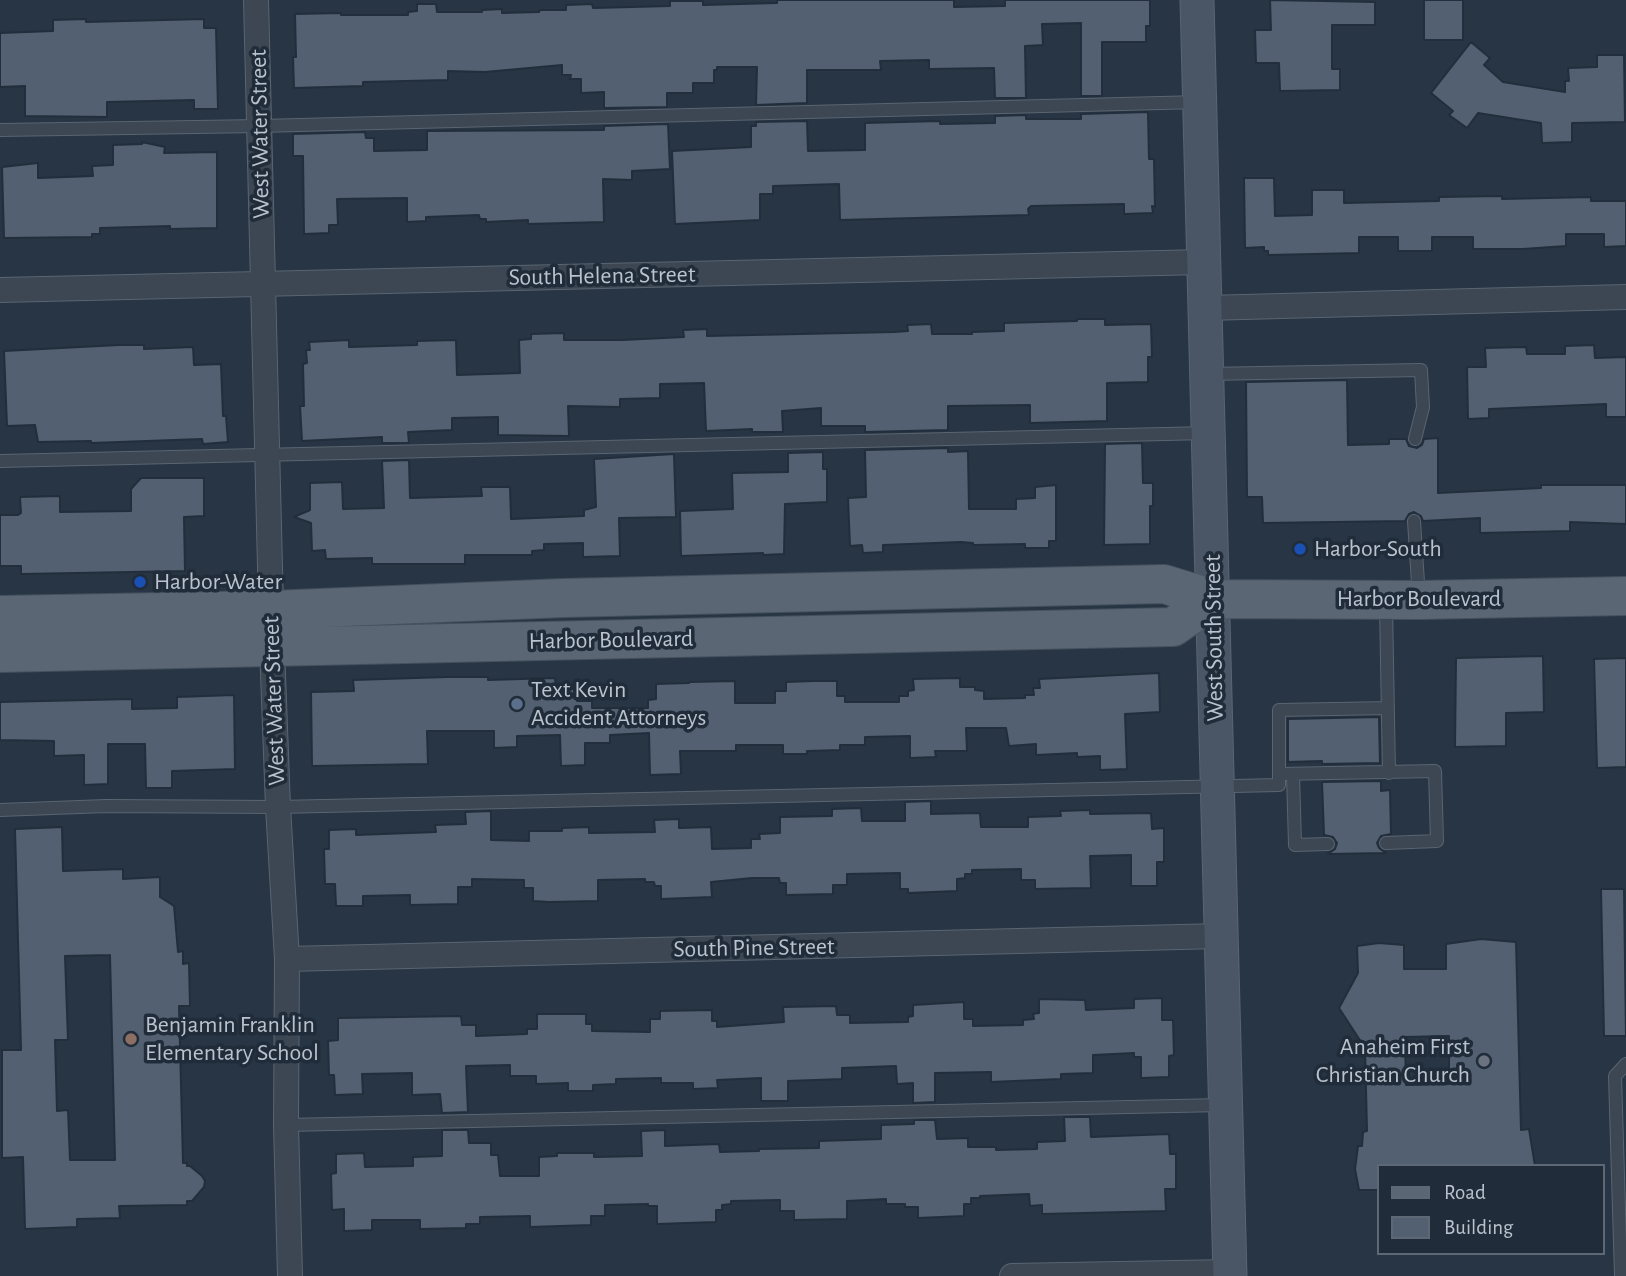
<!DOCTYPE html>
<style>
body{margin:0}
#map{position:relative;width:1626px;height:1276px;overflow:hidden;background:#273544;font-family:"Alegreya Sans",sans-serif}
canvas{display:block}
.legend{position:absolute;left:1377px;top:1164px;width:228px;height:91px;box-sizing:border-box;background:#202c39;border:2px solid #5d6874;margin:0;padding:9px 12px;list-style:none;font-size:21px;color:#b9c2cd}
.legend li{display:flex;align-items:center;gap:14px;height:35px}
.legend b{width:35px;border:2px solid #5d6874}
</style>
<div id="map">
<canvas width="1626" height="1276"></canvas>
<ul class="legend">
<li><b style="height:9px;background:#5a6673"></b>Road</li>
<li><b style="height:19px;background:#526071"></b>Building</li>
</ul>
</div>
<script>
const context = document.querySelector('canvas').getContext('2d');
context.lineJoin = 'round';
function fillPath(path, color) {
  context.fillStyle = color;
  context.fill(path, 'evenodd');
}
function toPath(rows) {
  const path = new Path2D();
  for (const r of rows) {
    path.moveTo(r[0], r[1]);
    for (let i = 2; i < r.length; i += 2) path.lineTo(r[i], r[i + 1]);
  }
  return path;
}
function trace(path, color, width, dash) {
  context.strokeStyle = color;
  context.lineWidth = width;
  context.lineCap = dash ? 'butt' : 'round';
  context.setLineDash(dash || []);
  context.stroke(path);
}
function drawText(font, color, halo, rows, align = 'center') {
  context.font = font + ' "Alegreya Sans",sans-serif';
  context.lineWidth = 7;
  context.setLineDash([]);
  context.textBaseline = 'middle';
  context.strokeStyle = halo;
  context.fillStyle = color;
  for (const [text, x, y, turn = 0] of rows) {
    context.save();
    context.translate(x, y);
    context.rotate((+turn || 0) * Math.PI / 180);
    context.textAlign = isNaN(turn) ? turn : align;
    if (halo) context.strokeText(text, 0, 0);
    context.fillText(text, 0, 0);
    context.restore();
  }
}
const building = toPath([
 [777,0,954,0,954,7,1005,6,1005,0,1150,0,1150,26,1146,26,1146,42,1102,42,1102,96,1081,96,1081,23,1042,24,1043,45,1025,46,1026,98,995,98,994,68,929,69,929,60,880,61,881,70,807,70,807,103,756,105,757,67,717,67,717,70,714,70,714,83,693,83,693,93,667,93,667,107,604,108,604,92,581,93,581,79,570,79,571,75,562,75,562,65,485,72,448,71,448,80,363,82,363,86,294,88,293,57,296,57,295,14,341,13,341,15,408,15,408,12,417,11,417,4,436,4,437,12,482,12,482,10,502,9,502,13,539,12,540,10,566,10,566,5,592,4,593,8,670,6,670,1,703,1,703,5,777,3,777,0],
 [1270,0,1375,2,1375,25,1332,25,1332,69,1340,69,1340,90,1280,91,1279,63,1256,63,1255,30,1271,30,1270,0],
 [1424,0,1463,0,1463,40,1424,40,1424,0],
 [86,19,86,22,204,19,204,28,216,28,218,109,194,109,194,100,107,102,107,117,25,116,25,86,0,87,0,33,53,31,53,20,86,19],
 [1471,42,1490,58,1484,65,1503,82,1565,92,1565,81,1569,81,1568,68,1597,67,1597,55,1624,55,1625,122,1572,123,1572,142,1542,143,1541,123,1478,113,1467,128,1449,115,1453,111,1431,93,1471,42],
 [1148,112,1149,159,1154,159,1155,207,1152,206,1153,213,1124,214,1124,204,1031,206,1028,209,1029,215,840,220,839,184,773,186,773,194,760,194,760,220,675,224,672,151,751,147,751,126,756,126,756,122,807,121,808,151,865,150,865,123,940,121,940,124,995,123,995,116,1026,115,1026,119,1081,119,1081,114,1148,112],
 [668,124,670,169,632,171,632,180,603,179,604,222,528,224,528,220,486,222,486,219,480,219,479,215,426,217,426,221,407,222,407,198,337,199,338,225,329,225,329,233,304,234,303,156,293,156,293,134,365,132,366,138,374,138,374,151,427,150,427,131,604,130,604,126,668,124],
 [142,142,165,147,164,153,217,152,217,228,170,229,170,226,100,228,100,234,92,234,92,237,4,238,2,167,38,163,38,178,93,176,92,166,113,165,113,145,142,144,142,142],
 [1244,178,1274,178,1275,216,1312,215,1312,190,1344,190,1344,203,1439,201,1439,197,1502,196,1502,199,1591,197,1591,201,1626,201,1626,246,1604,247,1604,234,1566,234,1566,246,1523,249,1473,249,1473,237,1432,237,1432,251,1398,251,1398,237,1359,237,1359,253,1268,255,1268,251,1264,251,1264,247,1245,248,1244,178],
 [1077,319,1105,319,1105,325,1151,324,1152,357,1148,357,1148,382,1107,383,1107,421,1030,423,1030,405,948,406,948,430,865,432,865,426,821,426,821,408,782,411,783,432,752,432,752,429,706,431,704,383,660,384,660,398,620,399,620,407,568,406,569,436,498,435,498,417,452,418,452,430,408,432,409,443,382,443,382,437,302,441,300,406,304,406,303,364,307,363,306,350,310,350,309,342,349,340,349,347,417,345,417,341,456,340,457,375,520,373,519,340,531,339,531,334,564,333,564,340,622,340,684,337,683,330,707,329,707,336,894,332,908,331,907,325,931,324,932,334,972,334,972,332,1004,331,1004,323,1077,321,1077,319],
 [119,345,144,345,144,349,193,347,194,365,221,364,223,416,226,416,228,442,203,444,202,439,91,443,91,441,38,442,35,425,7,426,4,351,119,345],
 [1594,345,1595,358,1626,357,1626,417,1606,417,1606,404,1489,409,1489,418,1468,419,1467,367,1486,367,1485,348,1526,347,1527,354,1565,354,1565,346,1594,345],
 [1347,380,1348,445,1389,444,1389,439,1406,439,1409,446,1417,448,1422,445,1424,439,1438,438,1438,493,1541,488,1541,485,1626,485,1626,524,1570,522,1570,531,1480,533,1480,518,1423,521,1421,516,1414,512,1409,514,1405,521,1263,523,1262,497,1247,497,1246,382,1347,380],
 [1142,443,1143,483,1153,483,1153,506,1150,506,1150,544,1104,545,1105,444,1142,443],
 [948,448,948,452,968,451,969,509,1016,509,1016,499,1035,498,1035,487,1056,485,1056,541,1049,541,1049,548,1025,548,1025,544,973,545,973,543,961,542,883,545,883,552,863,553,862,545,850,546,848,498,866,497,865,450,948,448],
 [823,452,823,469,827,469,827,502,785,504,784,554,763,555,763,553,681,556,680,511,733,509,732,473,788,472,788,453,823,452],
 [674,454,676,517,619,518,620,556,583,557,583,543,544,544,544,550,532,551,532,555,465,555,465,564,372,564,372,558,326,559,325,550,312,551,311,523,294,517,310,510,310,483,342,482,343,509,384,508,382,461,409,460,410,498,482,496,481,487,510,487,511,519,584,516,584,510,596,507,594,459,674,454],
 [141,478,204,478,204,516,184,517,185,571,21,574,21,566,0,566,0,515,18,515,21,513,20,497,60,496,60,512,131,511,131,489,141,478],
 [1543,656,1544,712,1506,713,1506,746,1455,747,1456,658,1543,656],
 [1626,658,1626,767,1597,768,1594,659,1626,658],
 [1159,673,1160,712,1125,714,1127,769,1100,770,1100,756,1077,757,1077,753,1036,755,1036,744,1009,746,1006,728,966,728,967,751,935,751,936,757,910,758,910,736,865,737,865,745,840,745,840,750,807,751,807,754,783,754,783,745,736,745,736,751,680,751,681,774,650,775,649,733,610,735,610,743,585,743,585,765,561,766,560,735,517,736,517,747,494,748,494,731,427,731,428,764,312,766,311,692,354,691,353,680,447,677,488,677,488,680,555,678,556,689,577,689,577,701,592,701,592,708,648,708,648,700,656,699,656,684,689,683,689,682,735,681,735,703,775,703,775,691,786,691,786,682,813,681,837,681,837,696,845,696,845,702,899,702,899,696,908,696,908,691,914,690,913,679,960,678,960,687,975,687,975,690,984,691,984,699,1025,698,1025,695,1034,695,1033,688,1040,688,1039,679,1159,673],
 [234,695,235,769,172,771,172,788,146,788,145,744,108,744,108,784,84,785,84,755,54,756,54,741,0,740,0,702,132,699,132,709,177,708,177,697,234,695],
 [1379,717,1380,763,1322,764,1322,761,1288,762,1288,719,1379,717],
 [1381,781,1381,791,1390,790,1391,834,1381,836,1377,843,1379,848,1386,853,1328,854,1335,849,1337,843,1333,837,1324,835,1322,782,1381,781],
 [931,801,931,814,980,813,981,827,1028,827,1028,817,1061,816,1060,811,1090,810,1090,814,1151,813,1152,829,1164,828,1164,862,1157,862,1157,886,1131,886,1131,855,1090,856,1091,888,1035,889,1035,880,1021,880,1021,869,972,870,972,874,965,874,965,878,957,879,957,891,908,893,908,889,900,889,900,873,847,874,847,885,833,885,833,894,786,895,786,883,780,883,779,878,752,878,711,882,712,897,661,899,661,886,655,886,654,882,645,882,645,879,598,880,598,901,549,902,533,901,533,888,524,888,524,880,472,879,472,887,458,887,458,904,410,905,410,895,363,896,363,906,336,906,335,884,325,884,324,849,329,849,329,830,356,829,356,835,436,832,435,825,466,824,465,812,491,811,491,840,529,841,529,831,562,831,562,828,589,827,589,833,655,832,654,820,679,819,679,828,711,827,712,849,751,848,751,839,760,839,759,834,780,833,780,817,832,816,832,809,861,808,862,821,905,821,905,802,931,801],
 [62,827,63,871,123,869,123,879,160,877,160,897,174,906,178,952,183,951,183,964,189,963,190,1006,179,1006,183,1163,187,1163,187,1166,190,1166,202,1176,205,1181,204,1187,192,1201,187,1201,187,1205,119,1206,120,1218,77,1219,77,1227,25,1229,23,1157,2,1158,2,1050,21,1050,15,829,62,827],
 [110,955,115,1160,70,1160,68,1110,57,1111,55,1040,68,1040,65,956,110,955],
 [1601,889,1624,889,1626,1036,1604,1036,1601,889],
 [1481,939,1516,942,1521,1130,1529,1129,1535,1166,1379,1166,1379,1190,1359,1190,1355,1169,1358,1146,1362,1146,1363,1132,1367,1131,1365,1048,1339,1008,1358,973,1357,946,1379,943,1404,945,1404,969,1446,969,1446,944,1481,939],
 [1449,1036,1449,1084,1406,1085,1405,1037,1449,1036],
 [1162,998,1162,1020,1173,1020,1174,1055,1169,1056,1169,1077,1141,1078,1141,1057,1134,1057,1134,1053,1093,1055,1093,1073,1061,1074,1061,1079,991,1082,991,1072,935,1073,935,1102,913,1103,913,1083,897,1084,896,1066,842,1068,842,1079,788,1081,788,1101,761,1101,761,1078,717,1080,718,1088,693,1089,693,1083,661,1083,661,1078,616,1079,616,1084,593,1085,593,1091,568,1091,568,1083,536,1084,536,1076,510,1076,510,1065,466,1066,468,1112,442,1113,440,1094,412,1095,412,1073,362,1074,363,1094,335,1095,334,1075,329,1075,328,1041,338,1040,338,1018,461,1016,462,1025,476,1025,476,1036,527,1034,527,1029,537,1029,537,1014,586,1014,586,1024,592,1024,592,1031,650,1032,650,1019,660,1019,660,1011,712,1010,712,1021,717,1021,717,1027,784,1022,783,1007,836,1006,837,1015,850,1015,850,1023,908,1022,908,1017,913,1016,913,1005,964,1002,964,1019,973,1019,973,1026,1023,1025,1023,1020,1034,1019,1033,1014,1039,1013,1039,999,1085,1000,1086,1010,1134,1008,1134,999,1162,998],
 [1064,1117,1090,1117,1091,1137,1169,1134,1170,1154,1176,1154,1176,1189,1165,1189,1166,1211,1042,1214,1042,1205,1030,1206,1029,1194,980,1196,980,1198,971,1198,971,1204,964,1204,964,1216,918,1218,918,1207,905,1207,905,1204,886,1204,886,1199,847,1201,847,1219,794,1220,794,1211,780,1211,780,1200,731,1201,731,1204,722,1205,722,1210,716,1210,716,1222,657,1224,657,1206,648,1206,648,1204,605,1205,605,1216,591,1216,591,1225,530,1227,530,1216,480,1217,480,1224,466,1224,466,1228,420,1229,420,1220,372,1220,372,1230,344,1231,344,1209,332,1210,331,1174,336,1173,336,1154,364,1153,365,1167,413,1166,413,1157,442,1156,442,1130,468,1130,469,1143,491,1143,491,1155,498,1155,500,1176,539,1176,539,1157,557,1156,557,1153,594,1153,594,1157,642,1156,641,1131,665,1130,665,1146,719,1144,720,1152,759,1151,759,1149,819,1148,819,1141,881,1139,881,1125,914,1124,914,1120,935,1120,937,1139,968,1138,968,1147,996,1147,996,1150,1037,1149,1037,1142,1065,1141,1064,1117]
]);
fillPath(building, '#526071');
trace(building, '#222e3b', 2);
const lane = toPath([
 [0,130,260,126,1200,102],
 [1207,374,1421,370,1423,407,1415,439],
 [0,461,1208,433],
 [1414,521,1419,598],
 [1386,605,1389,773],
 [1293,774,1295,845,1328,844],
 [0,810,106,806,278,807,1279,785,1279,774],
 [1386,843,1437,841,1435,771,1279,774,1279,710,1388,708],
 [286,1125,1223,1105],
 [1621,1276,1615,1076,1626,1064]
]);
const street = toPath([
 [256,0,272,648,278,807,287,959,286,1125,290,1276],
 [0,290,1204,262],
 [1205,308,1626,297],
 [287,959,1221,936],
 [1012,1276,1230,1272]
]);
const secondary = toPath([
 [1197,0,1230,1276]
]);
const primary = toPath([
 [0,615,271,610,564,598,1164,584,1213,599,1419,600,1626,596],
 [0,653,1173,627,1213,599]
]);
trace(lane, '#5a6571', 14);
trace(street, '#5a6571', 26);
trace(secondary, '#5a6571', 35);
trace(primary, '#45505d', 40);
trace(lane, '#3c4753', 12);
trace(street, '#3c4753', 24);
trace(secondary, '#4a5666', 33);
trace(primary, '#5a6673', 38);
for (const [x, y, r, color] of [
 [1300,549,7,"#1a4fb4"],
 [140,582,7,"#1a4fb4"],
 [517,704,7,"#5c6f8a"],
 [131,1039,7,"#8d6e63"],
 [1484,1061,7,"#6b7280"]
]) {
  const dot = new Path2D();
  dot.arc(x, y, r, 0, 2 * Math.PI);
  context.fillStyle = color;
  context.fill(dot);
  trace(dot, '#202c39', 2.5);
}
drawText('24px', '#b9c2cd', '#202c39', [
 ["West Water Street",260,134,-91],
 ["South Helena Street",602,276,-1],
 ["Harbor Boulevard",1419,599],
 ["West South Street",1214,638,-91],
 ["Harbor Boulevard",611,640,-1],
 ["West Water Street",274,701,-92],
 ["South Pine Street",754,948,-1]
]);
drawText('24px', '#b9c2cd', '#202c39', [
 ["Harbor-South",1314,549],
 ["Harbor-Water",154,582],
 ["Text Kevin",531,690],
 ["Accident Attorneys",531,718],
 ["Benjamin Franklin",145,1025],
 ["Elementary School",145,1053],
 ["Anaheim First",1470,1047,"right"],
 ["Christian Church",1470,1075,"right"]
], 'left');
</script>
